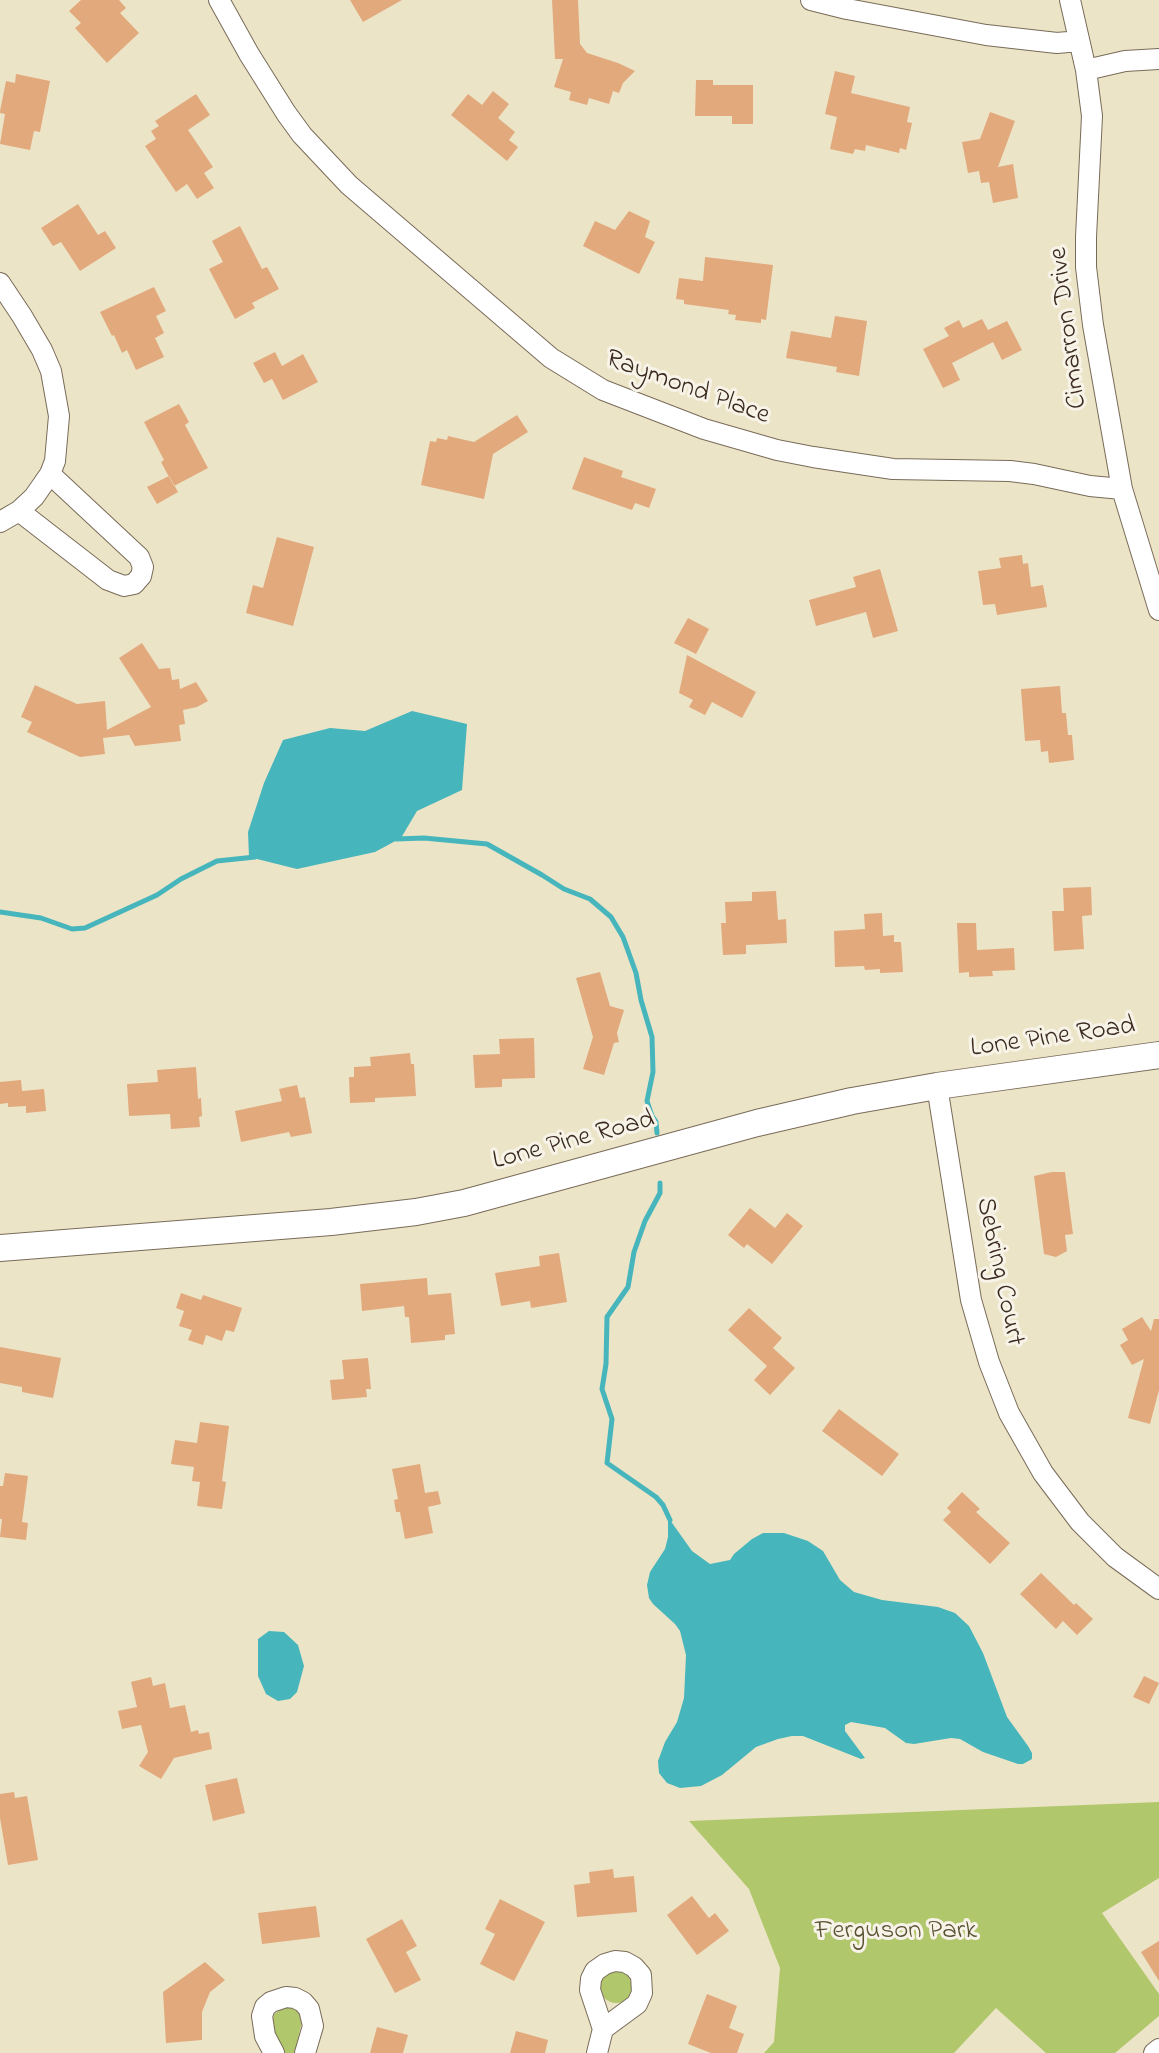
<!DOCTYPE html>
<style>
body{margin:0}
canvas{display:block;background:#ece4c7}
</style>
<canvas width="1159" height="2053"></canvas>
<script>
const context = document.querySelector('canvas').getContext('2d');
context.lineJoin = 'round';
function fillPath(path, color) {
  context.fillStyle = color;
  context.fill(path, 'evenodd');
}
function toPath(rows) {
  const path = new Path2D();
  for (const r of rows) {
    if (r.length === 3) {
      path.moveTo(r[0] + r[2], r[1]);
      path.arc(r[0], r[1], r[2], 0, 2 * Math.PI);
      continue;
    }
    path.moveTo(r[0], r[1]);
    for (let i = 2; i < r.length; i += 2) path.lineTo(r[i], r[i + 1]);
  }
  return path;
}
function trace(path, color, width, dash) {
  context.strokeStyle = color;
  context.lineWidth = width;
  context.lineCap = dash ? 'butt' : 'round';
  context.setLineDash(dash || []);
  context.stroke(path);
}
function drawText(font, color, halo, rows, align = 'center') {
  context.font = font + ' "Indie Flower",sans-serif';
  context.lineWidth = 6;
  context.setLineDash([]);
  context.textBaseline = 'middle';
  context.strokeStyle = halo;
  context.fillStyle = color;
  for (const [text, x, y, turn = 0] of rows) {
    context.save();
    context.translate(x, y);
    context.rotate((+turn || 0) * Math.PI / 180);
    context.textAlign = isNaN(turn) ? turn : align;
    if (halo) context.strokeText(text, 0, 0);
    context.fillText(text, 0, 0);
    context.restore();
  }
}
fillPath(toPath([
 [1159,1802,1159,1878,1102,1913,1159,1994,1159,2016,1115,2053,1046,2053,996,2008,954,2053,764,2053,774,2042,780,1968,749,1889,689,1821],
 [616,1987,16],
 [285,2007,294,2008,301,2015,302,2021,295,2053,284,2053,272,2027,274,2014]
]), '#b1c76c');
fillPath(toPath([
 [412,711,467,724,462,790,417,811,401,838,375,852,297,869,249,857,248,832,264,783,283,740,330,728,365,731],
 [670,1520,692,1551,710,1564,730,1560,734,1554,752,1539,763,1533,784,1533,808,1541,823,1551,840,1580,854,1592,882,1600,938,1607,955,1613,969,1626,983,1653,1007,1717,1028,1746,1032,1753,1032,1759,1023,1764,1018,1764,983,1752,960,1739,951,1738,914,1744,906,1743,885,1728,851,1722,845,1725,845,1731,865,1758,861,1759,803,1736,792,1736,778,1739,756,1747,722,1775,701,1786,680,1788,667,1783,659,1773,658,1761,665,1742,677,1722,684,1698,686,1655,680,1631,675,1624,653,1604,649,1598,647,1585,650,1572,665,1549,668,1537,668,1521],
 [269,1631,284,1632,298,1645,304,1666,297,1692,290,1699,278,1701,266,1694,258,1676,258,1639]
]), '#47b6bc');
trace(toPath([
 [396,839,424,838,487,844,542,875,564,889,590,899,611,917,623,937,636,973,641,1000,652,1037,653,1072,647,1101,652,1116,656,1122,657,1133],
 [0,912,41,918,72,929,85,928,157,895,181,879,217,861,255,857],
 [660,1183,660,1193,645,1221,634,1252,628,1287,607,1317,606,1364,602,1389,612,1419,607,1463,656,1497,663,1505,670,1520]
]), '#47b6bc', 5);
fillPath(toPath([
 [81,0,119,0,126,8,120,13,139,33,107,63,75,28,81,23,69,11],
 [350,0,402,0,363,22],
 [552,0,578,0,580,44,587,53,618,63,635,71,623,83,619,93,613,91,609,104,589,98,587,105,569,100,571,92,554,87,563,59,555,59],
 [835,71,855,76,851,93,910,107,907,122,912,123,906,150,900,148,899,153,866,145,865,151,855,149,853,154,830,149,837,117,825,114],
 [16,74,50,81,40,132,34,131,30,150,0,144,5,114,0,113,0,111,6,81,15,83],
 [696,80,713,80,713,85,753,85,753,124,732,124,732,116,695,116],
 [493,91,509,104,498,118,515,132,509,140,518,147,507,161,451,115,468,94,482,105],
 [196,94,210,115,188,130,213,167,204,173,214,188,197,199,187,184,176,192,145,146,156,139,151,131,159,126,155,121],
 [990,112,1015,121,998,167,1013,164,1018,198,993,203,989,182,981,183,979,171,968,173,962,142,980,139],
 [78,204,98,235,105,231,116,248,80,271,61,242,53,246,41,228],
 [629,211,650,221,645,237,655,242,639,274,583,246,595,221,615,230],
 [240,226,262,269,267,267,279,289,252,303,255,308,235,319,209,269,223,262,212,241],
 [705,257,773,265,766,320,761,319,761,323,735,320,736,315,728,314,729,310,684,304,684,300,676,299,679,278,703,281],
 [154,287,166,311,156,316,164,333,155,338,164,357,136,370,127,350,122,353,114,335,112,336,100,312],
 [835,316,867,321,859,376,836,372,837,367,786,358,791,331,831,338],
 [982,319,988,330,1007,321,1022,350,1002,360,993,342,952,363,960,380,943,388,923,349,949,336,944,328,959,320,963,328],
 [275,352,282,366,303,354,318,382,283,400,272,379,264,383,253,363],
 [179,404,189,422,185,425,208,468,174,486,161,462,164,460,144,422],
 [517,415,528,432,493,454,484,499,421,485,430,441,436,442,437,438,447,440,448,436,474,442],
 [584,457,623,471,621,477,656,489,649,508,635,503,632,510,572,489],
 [169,476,178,492,157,504,147,487],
 [277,537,314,547,293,626,246,613,253,585,263,588],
 [1022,555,1023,564,1028,563,1031,587,1043,585,1047,607,997,615,995,604,983,605,978,571,1001,568,999,558],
 [880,569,898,631,873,638,866,612,816,626,809,600,856,587,853,577],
 [688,618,709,629,696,654,674,643],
 [142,643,159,669,170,668,172,680,179,679,180,689,196,682,208,701,197,707,183,710,185,724,179,725,181,741,135,746,129,735,103,738,105,754,80,757,27,732,32,722,21,717,35,685,77,704,105,701,107,730,151,707,119,658],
 [687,655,756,692,742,718,712,702,705,715,689,707,693,700,679,693],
 [1060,686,1062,713,1066,713,1068,735,1072,735,1074,760,1049,763,1048,751,1041,752,1040,740,1025,741,1021,689],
 [1091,887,1092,915,1082,916,1084,949,1054,951,1052,911,1064,911,1063,888],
 [776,891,778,920,786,919,787,943,746,945,746,954,723,955,721,923,726,923,725,902,752,901,752,892],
 [882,913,883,936,894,935,894,942,901,942,903,972,880,973,880,969,865,970,864,966,835,967,834,931,865,929,864,914],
 [957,923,976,923,977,950,1014,948,1015,970,992,971,993,976,969,977,969,972,959,973],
 [600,972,610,1006,624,1010,617,1033,619,1042,614,1043,604,1075,583,1069,593,1037,576,978],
 [534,1038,535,1078,502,1079,502,1087,475,1088,473,1055,500,1054,499,1039],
 [410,1053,411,1064,414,1064,416,1096,375,1098,375,1102,350,1103,349,1077,354,1077,354,1067,371,1066,370,1057],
 [196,1067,198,1099,201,1098,202,1116,199,1117,200,1127,171,1129,170,1114,129,1116,127,1084,158,1082,157,1070],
 [21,1080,22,1091,44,1089,46,1111,26,1113,26,1106,8,1107,8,1103,0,1104,0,1082],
 [297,1085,300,1098,305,1097,312,1133,291,1137,289,1132,241,1142,235,1111,282,1101,279,1089],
 [1052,1172,1065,1172,1073,1234,1065,1235,1067,1251,1056,1257,1044,1254,1034,1176],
 [750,1208,775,1228,787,1213,803,1226,772,1264,747,1244,744,1248,728,1235],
 [559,1253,567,1302,531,1308,530,1301,501,1306,495,1273,540,1266,539,1256],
 [427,1278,428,1295,451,1293,455,1334,445,1335,445,1340,411,1343,409,1317,405,1317,404,1306,362,1311,360,1284],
 [181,1293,201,1300,203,1295,242,1308,234,1332,226,1330,222,1341,206,1335,203,1345,188,1340,192,1330,179,1326,184,1311,176,1308],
 [749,1308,782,1338,773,1348,795,1368,770,1395,754,1380,767,1366,728,1330],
 [1142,1317,1151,1331,1154,1319,1159,1319,1159,1390,1150,1424,1128,1418,1144,1359,1132,1365,1120,1345,1128,1340,1122,1329],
 [0,1347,61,1358,53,1398,22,1392,22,1387,0,1383],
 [368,1358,371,1389,366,1389,367,1397,332,1400,330,1380,344,1379,342,1360],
 [839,1409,899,1454,882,1476,822,1431],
 [200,1422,229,1426,222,1481,226,1482,222,1509,197,1506,200,1482,192,1481,194,1467,171,1464,175,1440,197,1443],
 [420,1464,425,1493,438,1491,441,1504,428,1507,433,1533,405,1539,400,1512,396,1512,394,1500,398,1499,392,1469],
 [5,1473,28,1476,22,1522,28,1523,26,1540,0,1537,2,1519,0,1519,0,1486,3,1486],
 [962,1492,980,1509,976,1512,1010,1543,990,1564,943,1520,951,1512,947,1508],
 [1041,1573,1074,1605,1076,1603,1093,1619,1077,1635,1063,1621,1056,1629,1020,1594],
 [1144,1676,1159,1683,1149,1704,1133,1697],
 [151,1677,153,1686,165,1683,170,1708,185,1705,191,1732,198,1730,199,1734,209,1732,212,1749,174,1758,161,1779,139,1766,148,1752,141,1725,122,1729,118,1711,137,1707,131,1682],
 [237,1778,245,1813,213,1821,205,1785],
 [14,1792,15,1798,27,1796,38,1860,8,1865,0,1818,0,1794],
 [613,1869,614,1878,634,1876,637,1912,577,1917,574,1885,590,1883,589,1872],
 [692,1896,709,1918,715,1913,729,1931,697,1955,667,1915],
 [500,1899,545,1922,514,1981,480,1964,495,1934,485,1929],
 [316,1906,320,1937,262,1944,258,1913],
 [402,1919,417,1946,406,1952,421,1980,395,1993,366,1939],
 [1159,1941,1159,1981,1141,1952],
 [205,1962,225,1980,210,1992,202,2012,202,2040,166,2043,163,1992],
 [707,1994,737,2006,729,2028,744,2034,737,2053,711,2053,688,2044],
 [377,2027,408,2035,403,2053,370,2053],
 [516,2031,548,2040,545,2053,510,2053]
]), '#e2a97d');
const minor = toPath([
 [219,0,249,54,286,113,302,135,349,185,551,358,603,390,704,429,777,450,813,457,893,469,1010,471,1034,474,1090,486,1122,489],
 [811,0,847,9,986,35,1057,43,1079,41],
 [1070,0,1086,70,1092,116,1086,237,1086,267,1093,325,1122,489,1159,610],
 [1086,70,1125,61,1159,59],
 [0,283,22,316,42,350,51,371,59,416,55,461,50,474,34,497,19,511,0,522],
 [19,511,108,580,124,586,134,584,141,576,143,567,139,557,50,474],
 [937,1086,971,1300,989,1362,1009,1413,1043,1473,1080,1522,1115,1557,1159,1589],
 [274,2053,265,2036,262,2016,265,2007,271,2002,286,1997,295,1998,303,2002,309,2009,313,2026,305,2053],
 [597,2053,603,2029,637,2004,642,1993,641,1975,634,1967,625,1962,615,1961,605,1964,595,1971,591,1979,590,1990,603,2029],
 [1154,2053,1159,2049]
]);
const tertiary = toPath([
 [0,1248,331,1222,416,1212,464,1203,757,1123,852,1101,937,1086,1159,1055]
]);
trace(minor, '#796b59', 22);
trace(tertiary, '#796b59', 28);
trace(minor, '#fff', 20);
trace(tertiary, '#fff', 26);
drawText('27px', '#3b2a1e', '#f7f3e8', [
 ["Cimarron Drive",1070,328,-97],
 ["Raymond Place",687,389,20],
 ["Lone Pine Road",1053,1039,-8],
 ["Lone Pine Road",574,1142,-15],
 ["Sebring Court",998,1272,78]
]);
drawText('27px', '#585132', '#f7f3e8', [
 ["Ferguson Park",896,1933]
]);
</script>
